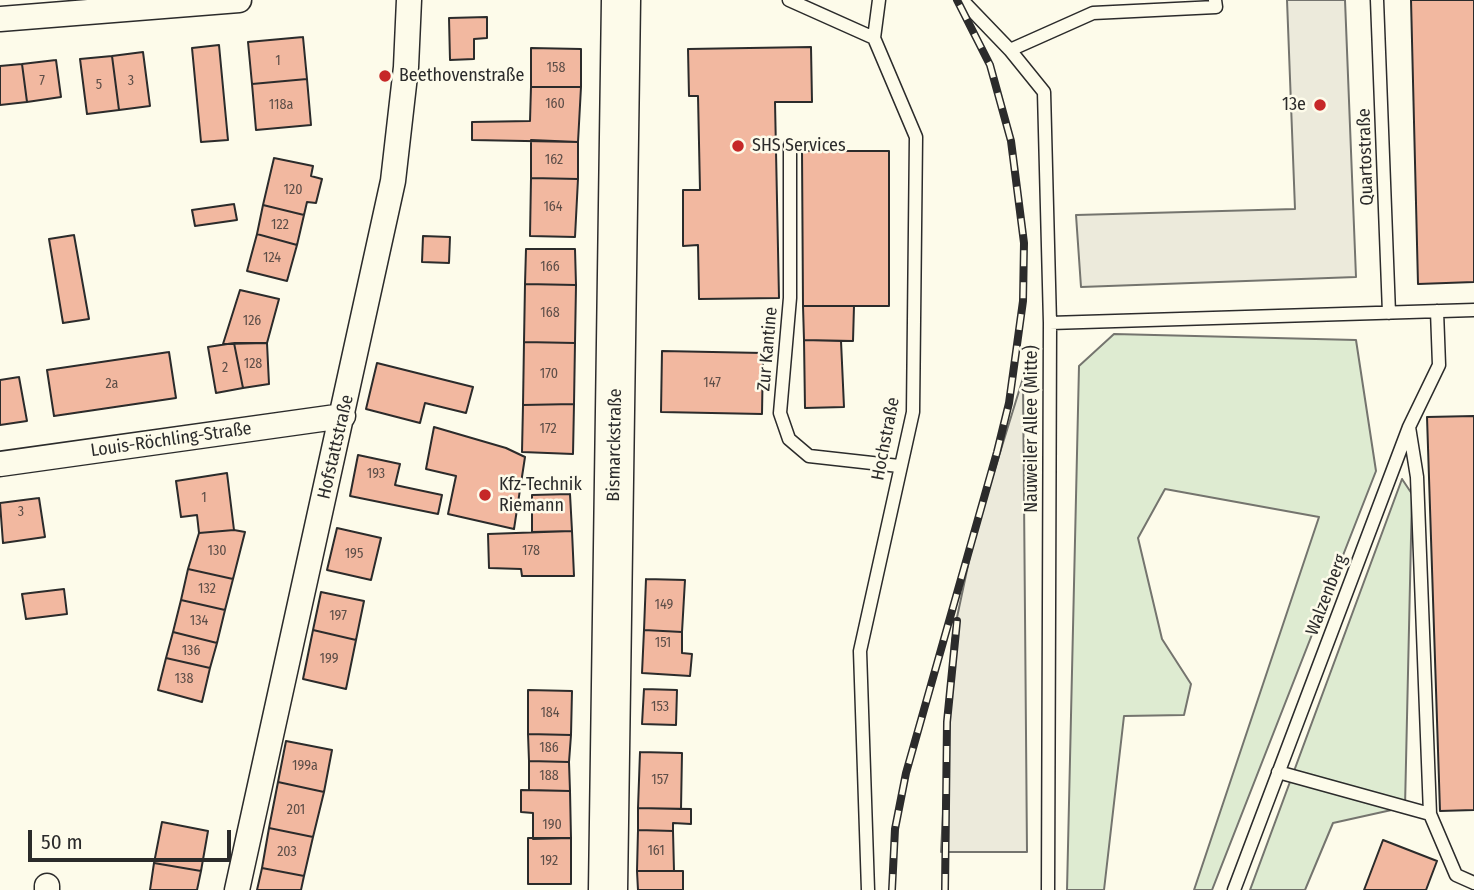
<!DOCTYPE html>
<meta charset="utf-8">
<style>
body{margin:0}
#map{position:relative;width:1474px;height:890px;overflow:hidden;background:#fdfbea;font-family:"Fira Sans Condensed",sans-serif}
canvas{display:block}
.scale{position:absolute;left:28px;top:830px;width:203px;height:32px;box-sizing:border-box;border:4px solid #2b2b2b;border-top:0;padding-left:9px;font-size:21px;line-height:24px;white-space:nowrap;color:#2b2b2b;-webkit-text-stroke:5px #fdfbea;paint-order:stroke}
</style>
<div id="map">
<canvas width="1474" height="890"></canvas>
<div class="scale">50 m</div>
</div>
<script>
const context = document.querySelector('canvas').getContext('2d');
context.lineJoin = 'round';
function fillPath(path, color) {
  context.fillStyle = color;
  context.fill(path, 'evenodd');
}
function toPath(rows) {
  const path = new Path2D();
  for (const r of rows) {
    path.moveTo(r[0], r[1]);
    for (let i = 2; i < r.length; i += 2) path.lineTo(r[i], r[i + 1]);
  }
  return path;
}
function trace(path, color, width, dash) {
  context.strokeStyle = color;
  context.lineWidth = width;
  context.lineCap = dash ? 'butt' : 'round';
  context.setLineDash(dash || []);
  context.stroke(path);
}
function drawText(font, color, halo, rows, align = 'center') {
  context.font = font + ' "Fira Sans Condensed",sans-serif';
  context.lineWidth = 5;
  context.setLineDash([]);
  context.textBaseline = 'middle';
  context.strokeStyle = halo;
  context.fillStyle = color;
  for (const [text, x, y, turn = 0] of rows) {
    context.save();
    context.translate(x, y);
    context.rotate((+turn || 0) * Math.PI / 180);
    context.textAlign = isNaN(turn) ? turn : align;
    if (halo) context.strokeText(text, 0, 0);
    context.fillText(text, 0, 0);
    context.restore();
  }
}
const green = toPath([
 [1114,334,1356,340,1376,471,1212,890,1194,890,1319,517,1165,489,1138,538,1162,639,1191,684,1184,715,1124,716,1104,890,1067,890,1079,366,1114,334],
 [1402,479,1412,494,1405,807,1333,823,1305,890,1250,890,1402,479]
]);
fillPath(green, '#deebd1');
trace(green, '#74746e', 2);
const parking = toPath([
 [1287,0,1345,0,1356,277,1081,287,1076,215,1295,209,1287,0],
 [1023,378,1027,852,941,852,952,641,974,537,1023,378]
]);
fillPath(parking, '#eceadb');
trace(parking, '#74746e', 2);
const building = toPath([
 [1411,0,1474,0,1474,282,1418,284,1411,0],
 [487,17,487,38,474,39,474,59,450,60,449,18,487,17],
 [303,37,307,79,252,84,248,42,303,37],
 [219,45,228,140,201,142,192,48,219,45],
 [811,47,812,102,775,102,779,298,699,299,698,245,683,246,683,190,700,190,698,96,689,96,688,49,811,47],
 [531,48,581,49,581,87,531,87,531,48],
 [143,52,150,106,119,110,112,56,143,52],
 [112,56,119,110,87,114,80,59,112,56],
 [56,60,61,97,27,102,22,64,56,60],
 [22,64,27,102,0,105,0,66,22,64],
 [307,79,311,125,256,130,252,84,307,79],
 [531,87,581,87,578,142,472,140,472,122,530,121,531,87],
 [531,140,578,142,578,179,531,178,531,140],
 [802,151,889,151,889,306,803,306,802,151],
 [274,158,313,166,311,176,322,179,316,203,307,202,304,215,263,205,274,158],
 [531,178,578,179,575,237,530,236,531,178],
 [234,204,237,220,195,226,192,210,234,204],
 [263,205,304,215,297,245,257,234,263,205],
 [257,234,297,245,287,281,247,271,257,234],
 [74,235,89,319,63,323,49,239,74,235],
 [423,236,450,237,449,263,422,262,423,236],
 [526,249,575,249,576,285,525,284,526,249],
 [525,284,576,285,575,343,524,342,525,284],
 [240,290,279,299,267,343,223,344,240,290],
 [803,306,854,306,853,341,804,340,803,306],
 [804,340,841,341,844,407,805,408,804,340],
 [524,342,575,343,574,404,523,405,524,342],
 [234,343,267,343,269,384,243,388,234,343],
 [234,343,243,388,216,393,208,347,234,343],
 [662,351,763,353,762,414,661,412,662,351],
 [169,352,176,398,54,416,47,370,169,352],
 [377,363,473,387,466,413,425,403,420,423,366,409,377,363],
 [19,377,27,421,0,425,0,380,19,377],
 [574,404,573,454,522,452,523,405,574,404],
 [1474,416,1474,810,1440,811,1427,417,1474,416],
 [434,427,506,448,525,457,514,529,448,514,456,476,426,469,434,427],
 [358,455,400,464,395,485,442,495,438,514,350,496,358,455],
 [227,473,234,530,199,533,197,515,181,517,176,481,227,473],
 [570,494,572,531,532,532,532,495,570,494],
 [39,498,45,537,3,543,0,503,39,498],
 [337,528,381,538,371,580,327,570,337,528],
 [234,530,245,532,233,579,188,569,199,533,234,530],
 [572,531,574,576,522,576,521,569,489,568,488,534,572,531],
 [188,569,233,579,225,610,181,600,188,569],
 [646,579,685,580,682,632,644,630,646,579],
 [64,589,67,614,26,619,22,594,64,589],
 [321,592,364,601,356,640,313,630,321,592],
 [181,600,225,610,217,643,173,632,181,600],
 [313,630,356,640,346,689,303,679,313,630],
 [644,630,682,632,682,653,692,654,690,676,642,673,644,630],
 [173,632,217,643,210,668,166,658,173,632],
 [166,658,210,668,202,702,158,690,166,658],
 [644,689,677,690,676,725,642,724,644,689],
 [528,690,572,691,571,735,528,734,528,690],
 [528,734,571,735,569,762,529,761,528,734],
 [286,741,332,750,324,792,278,782,286,741],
 [640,752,682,753,681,809,638,808,640,752],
 [529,761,569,762,570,791,529,790,529,761],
 [278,782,324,792,313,837,269,828,278,782],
 [521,790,570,791,571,838,533,839,533,813,521,812,521,790],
 [638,808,691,809,691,824,673,823,673,831,638,830,638,808],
 [162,822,208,831,201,871,154,863,162,822],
 [269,828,313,837,304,876,262,868,269,828],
 [638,830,673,831,674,871,637,871,638,830],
 [528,838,571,838,571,884,528,884,528,838],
 [1383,840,1437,861,1426,890,1364,890,1383,840],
 [154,863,201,871,197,890,150,890,154,863],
 [262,868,304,876,301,890,257,890,262,868],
 [637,871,683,871,683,890,638,890,637,871]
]);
fillPath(building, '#f2b8a0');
trace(building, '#2b2b2b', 2);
const service = toPath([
 [789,0,874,38],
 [962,0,1010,50,1044,92,1050,323,1048,890],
 [1377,0,1389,313],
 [1010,50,1093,13,1216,7,1215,0],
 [790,145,790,298,780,413,789,439,809,456,899,466],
 [1050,323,1474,310],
 [1409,427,1417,477,1430,814],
 [1278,772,1430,814,1456,875,1474,883],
 [868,890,860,651,913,412,916,137,874,38,879,0],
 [1234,890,1409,427,1439,365,1437,311]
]);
const minor = toPath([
 [0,19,239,0],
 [0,464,343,416],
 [47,890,47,886],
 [237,890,393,181,406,67,409,0]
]);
const primary = toPath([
 [608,890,621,0]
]);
trace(service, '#2b2b2b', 15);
trace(minor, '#2b2b2b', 27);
trace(primary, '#2b2b2b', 41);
trace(service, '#fdfbea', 12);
trace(minor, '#fdfbea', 24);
trace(primary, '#fdfbea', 38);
const rail = toPath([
 [892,890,895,829,906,773,997,452,1009,403,1023,301,1024,243,1011,141,990,65,957,0],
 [945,890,947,722,957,621]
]);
trace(rail, '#2b2b2b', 8);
trace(rail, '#fdfbea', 5, [16]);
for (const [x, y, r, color] of [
 [385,76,7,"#c62828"],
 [1320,105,7,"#c62828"],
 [738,146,7,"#c62828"],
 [485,495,7,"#c62828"]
]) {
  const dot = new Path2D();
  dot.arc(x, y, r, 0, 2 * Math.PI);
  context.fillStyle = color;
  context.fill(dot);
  trace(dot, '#fdfbea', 2.5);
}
drawText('14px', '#5d4e48', null, [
 ["1",278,61],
 ["158",556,68],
 ["7",42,81],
 ["3",131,81],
 ["5",99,85],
 ["160",555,104],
 ["118a",281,105],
 ["162",554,160],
 ["120",293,190],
 ["164",553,207],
 ["122",280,225],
 ["124",272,258],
 ["166",550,267],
 ["168",550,313],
 ["126",252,321],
 ["128",253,364],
 ["2",225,368],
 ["170",549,374],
 ["147",712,383],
 ["2a",112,384],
 ["172",548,429],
 ["193",376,474],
 ["1",204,498],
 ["3",21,512],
 ["130",217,551],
 ["178",531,551],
 ["195",354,554],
 ["132",207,589],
 ["149",664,605],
 ["197",338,616],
 ["134",199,621],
 ["151",663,643],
 ["136",191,651],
 ["199",329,659],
 ["138",184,679],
 ["153",660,707],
 ["184",550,713],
 ["186",549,748],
 ["199a",305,766],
 ["188",549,776],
 ["157",660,780],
 ["201",296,810],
 ["190",552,825],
 ["161",656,851],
 ["203",287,852],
 ["192",549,861]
]);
drawText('18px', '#2b2b2b', '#fdfbea', [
 ["Beethovenstraße",399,76],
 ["13e",1306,105,"right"],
 ["SHS Services",752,146],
 ["Kfz-Technik",499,485],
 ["Riemann",499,506]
], 'left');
drawText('18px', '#2b2b2b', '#fdfbea', [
 ["Quartostraße",1366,157,-92],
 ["Zur Kantine",768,349,-85],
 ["Nauweiler Allee (Mitte)",1032,429,-90],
 ["Hochstraße",886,439,-79],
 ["Louis-Röchling-Straße",171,440,-8],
 ["Bismarckstraße",615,445,-89],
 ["Hofstattstraße",336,447,-77],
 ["Walzenberg",1327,595,-69]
]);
</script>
